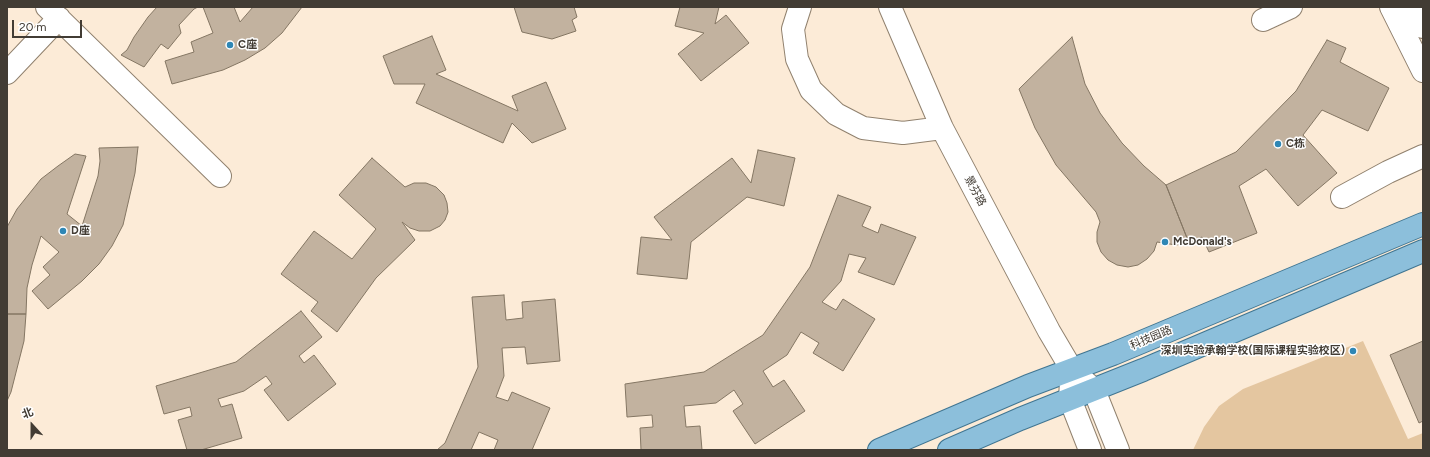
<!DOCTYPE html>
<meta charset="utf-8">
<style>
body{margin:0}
#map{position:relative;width:1430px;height:457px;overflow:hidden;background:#fcebd7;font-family:Figtree,"Noto Sans SC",sans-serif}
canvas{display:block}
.frame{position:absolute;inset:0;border:8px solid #423c34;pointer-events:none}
.north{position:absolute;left:12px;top:405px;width:40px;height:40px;-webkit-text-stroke:3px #fff;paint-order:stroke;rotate:339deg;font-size:11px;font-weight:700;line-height:16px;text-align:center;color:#423c34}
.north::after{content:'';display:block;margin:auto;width:14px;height:18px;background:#423c34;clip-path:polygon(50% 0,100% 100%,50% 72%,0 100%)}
.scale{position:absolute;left:12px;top:20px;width:70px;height:18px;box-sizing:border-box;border:2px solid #423c34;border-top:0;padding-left:5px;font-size:12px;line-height:14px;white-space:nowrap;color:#423c34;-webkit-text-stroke:3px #fff;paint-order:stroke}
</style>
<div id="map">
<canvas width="1430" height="457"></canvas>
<div class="frame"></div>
<div class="north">北</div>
<div class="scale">20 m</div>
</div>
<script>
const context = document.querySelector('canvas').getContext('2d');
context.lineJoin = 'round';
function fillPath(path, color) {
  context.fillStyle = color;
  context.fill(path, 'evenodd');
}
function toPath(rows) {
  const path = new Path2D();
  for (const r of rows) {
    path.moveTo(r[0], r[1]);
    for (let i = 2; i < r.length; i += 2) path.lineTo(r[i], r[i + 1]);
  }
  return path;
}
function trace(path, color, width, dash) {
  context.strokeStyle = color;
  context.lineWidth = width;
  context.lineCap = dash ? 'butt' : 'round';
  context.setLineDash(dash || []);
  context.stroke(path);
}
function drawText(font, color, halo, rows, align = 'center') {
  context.font = font + ' Figtree,"Noto Sans SC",sans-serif';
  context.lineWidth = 3;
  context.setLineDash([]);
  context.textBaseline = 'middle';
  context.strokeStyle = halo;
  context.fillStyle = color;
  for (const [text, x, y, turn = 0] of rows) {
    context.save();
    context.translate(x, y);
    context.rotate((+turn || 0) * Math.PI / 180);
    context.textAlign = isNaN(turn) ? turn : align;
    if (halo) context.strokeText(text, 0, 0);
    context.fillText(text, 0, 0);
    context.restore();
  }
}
fillPath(toPath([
 [1363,341,1408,439,1423,433,1423,450,1193,450,1204,427,1219,406,1243,389]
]), '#e4c6a0');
const building = toPath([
 [157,7,198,7,194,9,179,25,181,33,168,49,161,44,144,67,121,55,127,50,134,37,148,17,157,7],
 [203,7,234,7,240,22,253,7,302,7,282,33,265,48,245,60,223,70,172,84,165,61,194,52,191,42,213,33,203,7],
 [514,7,574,7,577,17,572,20,576,31,552,39,522,32,514,7],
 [680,7,719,7,715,24,726,15,749,43,701,81,678,54,704,33,675,26,680,7],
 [432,36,446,70,436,74,518,111,512,96,546,82,566,129,532,143,512,123,503,143,416,103,425,84,394,84,383,56,432,36],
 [1072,37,1085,84,1100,113,1122,143,1144,166,1166,185,1189,243,1176,245,1157,242,1154,251,1147,259,1138,265,1128,267,1117,265,1108,260,1101,252,1097,242,1097,232,1100,222,1096,212,1056,165,1035,128,1019,89,1072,37],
 [1327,40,1346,48,1340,62,1389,88,1368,131,1322,110,1303,135,1337,173,1298,206,1266,169,1239,186,1257,233,1209,252,1202,237,1189,243,1166,185,1236,152,1296,91,1327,40],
 [138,147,135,173,123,225,112,246,99,264,82,281,48,309,32,291,50,275,43,267,59,252,41,236,32,265,27,288,26,314,7,314,7,227,17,209,41,179,58,166,75,154,86,156,67,214,82,226,98,176,100,161,99,148,138,147],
 [758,150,795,158,784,206,747,197,691,242,687,279,637,274,641,237,672,240,654,217,732,158,751,183,758,150],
 [372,158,405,187,414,183,426,183,436,187,444,195,447,203,448,212,445,220,440,226,430,231,419,231,410,228,402,222,415,240,376,278,337,332,311,311,318,302,281,274,314,231,352,259,376,229,339,195,372,158],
 [838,195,871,207,862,226,878,233,881,224,916,237,894,285,858,272,866,258,849,254,841,281,822,302,836,310,843,299,875,319,843,371,813,353,819,343,801,332,787,355,763,371,773,387,784,380,805,411,755,444,733,411,743,404,734,390,716,403,684,406,686,427,700,426,702,450,641,450,640,428,653,427,652,415,627,417,625,384,704,372,763,335,810,267,838,195],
 [504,295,506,320,523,318,522,302,555,299,560,361,527,364,525,347,502,348,504,376,496,397,508,401,512,392,550,408,532,450,494,450,498,440,479,432,471,450,437,450,445,443,478,367,472,297,504,295],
 [301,311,322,337,299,356,304,363,314,355,336,384,288,421,264,390,272,384,266,376,244,391,218,399,221,407,232,404,242,438,201,450,187,450,178,420,192,416,190,407,164,414,156,386,236,362,301,311],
 [7,314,26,314,24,341,11,392,7,401,7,314],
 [1423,341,1423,421,1419,423,1390,355,1423,341]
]);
fillPath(building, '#c2b29f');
trace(building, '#847663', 1);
const minor = toPath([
 [47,7,220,176],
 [800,7,793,29,797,59,811,90,836,114,863,128,903,133,942,128],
 [890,7,942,128,1049,331,1072,370,1094,390,1118,450],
 [1391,7,1423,71],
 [1412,7,1423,27],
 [1263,20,1291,7],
 [7,73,59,18],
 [1342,197,1388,172,1423,156],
 [1071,381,1070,399,1090,450]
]);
const major = toPath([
 [879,450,1028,386,1113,354,1423,224],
 [949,450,1020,419,1143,370,1423,251]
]);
trace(minor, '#90816e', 24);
trace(major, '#407591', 24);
trace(minor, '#fff', 22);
trace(major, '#8cbfdb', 22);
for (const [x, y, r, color] of [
 [230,45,4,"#2f87b5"],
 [1278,144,4,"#2f87b5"],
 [63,231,4,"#2f87b5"],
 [1165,242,4,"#2f87b5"],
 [1353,351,4,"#2f87b5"]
]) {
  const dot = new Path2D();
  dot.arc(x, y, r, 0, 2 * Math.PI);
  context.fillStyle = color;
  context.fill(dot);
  trace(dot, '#fff', 1.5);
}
drawText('bold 11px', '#423c34', '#fff', [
 ["C座",238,45],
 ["C栋",1286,144],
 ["D座",71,231],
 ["McDonald's",1173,242],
 ["深圳实验承翰学校(国际课程实验校区)",1345,351,"right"]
], 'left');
drawText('11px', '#423c34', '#fff', [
 ["景芬路",975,191,62],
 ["科技园路",1151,338,-23]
]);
</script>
